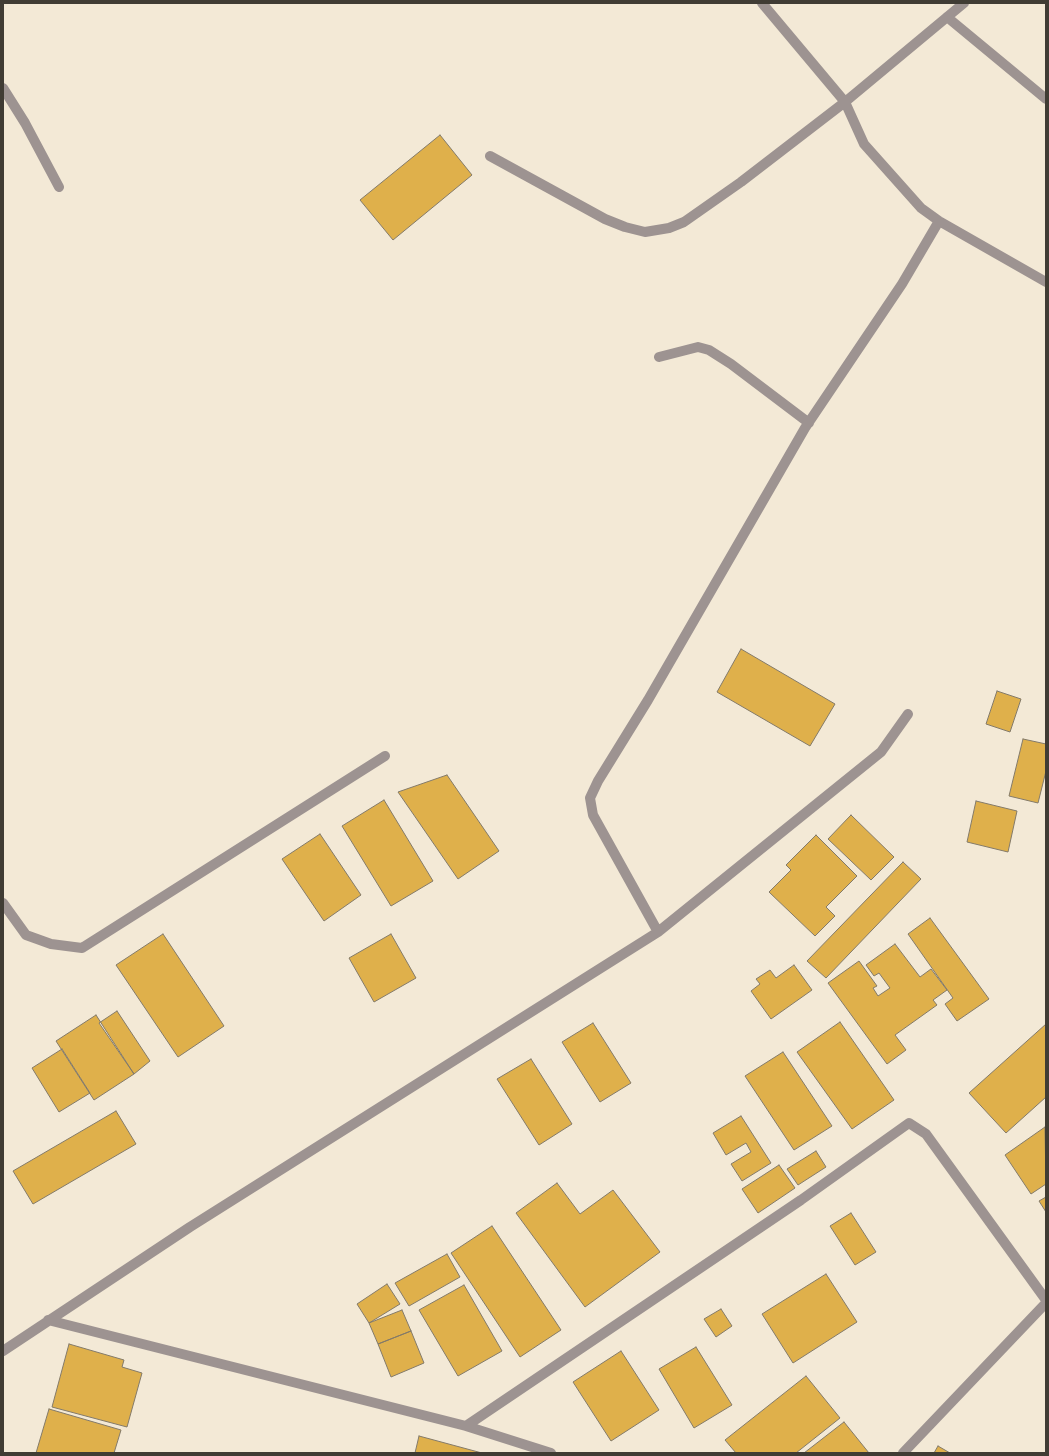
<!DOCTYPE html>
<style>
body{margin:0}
#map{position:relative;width:1049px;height:1456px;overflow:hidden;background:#f3e9d6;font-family:"PT Sans Narrow",sans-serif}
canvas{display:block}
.frame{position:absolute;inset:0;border:4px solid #403c34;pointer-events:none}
</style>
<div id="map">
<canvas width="1049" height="1456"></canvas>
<div class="frame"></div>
</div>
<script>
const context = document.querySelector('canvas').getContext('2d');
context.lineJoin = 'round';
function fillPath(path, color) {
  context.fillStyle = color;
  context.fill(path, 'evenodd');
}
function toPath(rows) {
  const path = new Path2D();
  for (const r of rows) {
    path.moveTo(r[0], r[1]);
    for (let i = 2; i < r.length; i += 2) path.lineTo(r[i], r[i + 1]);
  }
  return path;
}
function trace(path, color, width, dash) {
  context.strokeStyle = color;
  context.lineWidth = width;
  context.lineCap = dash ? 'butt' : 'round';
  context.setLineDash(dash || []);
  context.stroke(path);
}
const building = toPath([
 [440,135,472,175,393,240,360,200,440,135],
 [741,649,835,704,810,746,717,692,741,649],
 [997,691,1021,699,1010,732,986,724,997,691],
 [1023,739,1046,744,1046,771,1038,803,1009,796,1023,739],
 [447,775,499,851,458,879,398,792,447,775],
 [384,800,433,881,391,906,342,826,384,800],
 [976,801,1017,811,1008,852,967,842,976,801],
 [851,815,894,857,871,880,828,839,851,815],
 [320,834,361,895,324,921,282,859,320,834],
 [816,835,857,876,826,907,835,916,815,936,769,892,791,870,786,865,816,835],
 [903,862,921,879,826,978,807,961,903,862],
 [930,918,989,999,957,1021,945,1004,953,998,908,934,930,918],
 [163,934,224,1026,178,1057,116,965,163,934],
 [391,934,416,978,374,1002,349,958,391,934],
 [895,944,920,977,931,969,947,990,933,1000,937,1005,895,1035,906,1050,887,1064,828,983,859,961,877,986,873,988,878,996,890,988,879,973,874,976,866,965,895,944],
 [794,965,812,990,771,1019,751,991,760,984,756,979,770,970,776,978,794,965],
 [117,1011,150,1061,134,1074,99,1023,117,1011],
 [96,1015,134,1074,94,1100,56,1041,96,1015],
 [840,1022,894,1100,852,1129,797,1052,840,1022],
 [593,1023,631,1083,600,1102,562,1042,593,1023],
 [1046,1024,1046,1097,1006,1133,969,1093,1046,1024],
 [62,1049,90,1093,59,1112,32,1068,62,1049],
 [783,1052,832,1126,794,1150,745,1076,783,1052],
 [531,1059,572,1124,539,1145,497,1079,531,1059],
 [116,1111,136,1144,33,1204,13,1171,116,1111],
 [741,1116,771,1163,742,1181,731,1164,751,1152,746,1143,726,1155,713,1133,741,1116],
 [1045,1127,1046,1184,1031,1194,1005,1155,1045,1127],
 [816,1151,826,1167,798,1185,787,1169,816,1151],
 [779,1165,795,1188,758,1213,742,1189,779,1165],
 [557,1183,580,1214,613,1190,660,1252,585,1307,516,1213,557,1183],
 [1046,1197,1046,1212,1039,1201,1046,1197],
 [851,1213,876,1252,855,1265,830,1226,851,1213],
 [492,1226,561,1330,520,1357,451,1253,492,1226],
 [447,1254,460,1277,409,1306,395,1283,447,1254],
 [826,1274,857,1322,793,1363,762,1314,826,1274],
 [387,1284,400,1304,369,1323,357,1304,387,1284],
 [464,1285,502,1351,458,1376,419,1310,464,1285],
 [721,1309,732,1326,716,1337,704,1319,721,1309],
 [402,1310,411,1331,378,1344,369,1323,402,1310],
 [411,1331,424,1363,391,1377,378,1344,411,1331],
 [69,1344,124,1360,122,1367,142,1373,127,1427,52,1407,69,1344],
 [696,1347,732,1405,694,1428,659,1369,696,1347],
 [621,1351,659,1410,611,1441,573,1382,621,1351],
 [806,1376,840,1418,796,1453,736,1453,725,1440,806,1376],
 [49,1409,121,1430,114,1453,36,1453,49,1409],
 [844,1422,869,1453,804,1453,844,1422],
 [419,1436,482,1453,415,1453,419,1436],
 [938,1446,950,1453,934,1453,938,1446]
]);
fillPath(building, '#dfb04b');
trace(building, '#837a69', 1);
trace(toPath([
 [762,3,845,102,864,144,921,208,939,221,1046,282],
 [947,17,1046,99],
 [3,88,25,123,59,187],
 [490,156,605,219,625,227,645,232,669,228,684,222,741,182,845,102,964,3],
 [659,357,698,347,709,350,731,364,809,423],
 [3,903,26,935,51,944,82,948,385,756],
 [658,932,593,815,590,798,598,781,648,700,805,428,902,284,939,221],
 [48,1320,466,1426,551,1453],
 [3,1351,190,1227,658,932,881,752,908,714],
 [466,1426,801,1200,909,1123,926,1134,1046,1300],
 [903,1453,1046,1303]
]), '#9d9391', 10);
</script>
